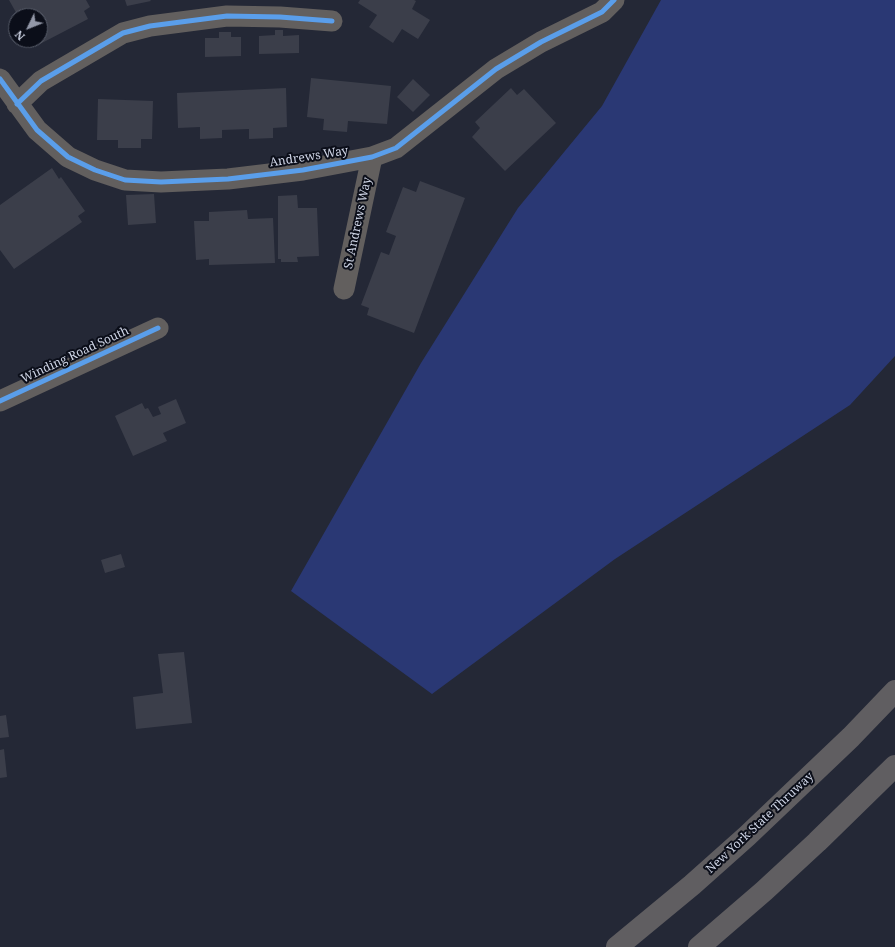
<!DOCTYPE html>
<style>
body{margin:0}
#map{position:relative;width:895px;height:947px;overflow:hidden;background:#242836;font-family:"Noto Serif",serif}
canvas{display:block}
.north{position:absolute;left:8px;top:8px;width:40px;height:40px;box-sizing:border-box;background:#0b0e19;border:1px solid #595e6b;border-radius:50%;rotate:227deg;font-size:11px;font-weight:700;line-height:16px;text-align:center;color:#cfd5e6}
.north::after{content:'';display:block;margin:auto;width:14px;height:18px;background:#9398a8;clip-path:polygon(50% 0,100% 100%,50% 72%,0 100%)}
</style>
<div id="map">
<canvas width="895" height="947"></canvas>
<div class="north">N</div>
</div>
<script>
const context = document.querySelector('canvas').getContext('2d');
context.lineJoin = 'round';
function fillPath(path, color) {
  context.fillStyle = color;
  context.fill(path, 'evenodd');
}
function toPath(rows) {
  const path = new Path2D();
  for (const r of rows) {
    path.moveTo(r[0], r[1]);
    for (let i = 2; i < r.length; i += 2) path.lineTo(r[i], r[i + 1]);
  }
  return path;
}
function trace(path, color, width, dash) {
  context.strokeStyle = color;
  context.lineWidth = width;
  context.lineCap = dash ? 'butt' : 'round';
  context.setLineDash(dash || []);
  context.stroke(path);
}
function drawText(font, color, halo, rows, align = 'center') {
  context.font = font + ' "Noto Serif",serif';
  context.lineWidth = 4;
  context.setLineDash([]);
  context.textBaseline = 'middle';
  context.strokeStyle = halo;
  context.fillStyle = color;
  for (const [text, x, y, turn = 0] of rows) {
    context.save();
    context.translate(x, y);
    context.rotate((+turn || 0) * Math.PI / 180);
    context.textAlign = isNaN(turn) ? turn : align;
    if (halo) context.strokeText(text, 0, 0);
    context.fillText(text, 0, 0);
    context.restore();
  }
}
fillPath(toPath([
 [661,0,895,0,895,356,850,405,615,559,432,694,291,591,421,363,518,208,602,106]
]), '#2a3874');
fillPath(toPath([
 [9,0,86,0,90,7,84,11,88,19,38,45,35,40,40,40,40,16,18,16],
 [125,0,150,0,151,1,127,6],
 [360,0,414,0,416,1,412,9,430,20,418,39,402,29,393,43,369,27,377,15,358,3],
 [275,30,283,30,283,36,299,35,299,53,259,54,259,36,275,35],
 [219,32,231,32,231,37,241,37,241,56,205,57,205,38,219,38],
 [311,78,391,86,387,124,348,121,347,132,323,130,324,119,307,117],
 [413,79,430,95,413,112,397,97],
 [286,88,287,127,273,128,273,138,249,139,249,129,222,130,222,138,200,139,200,127,178,128,177,93],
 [511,88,517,95,524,89,556,123,505,171,472,137,480,128,475,122],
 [98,99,153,101,152,139,141,139,141,148,118,148,118,140,97,140],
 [52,168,59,179,61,177,85,211,78,216,82,222,14,269,0,250,0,205],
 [420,181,465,198,414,333,367,315,369,308,361,305,381,252,389,255,396,236,386,232,403,187,416,192],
 [154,194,156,223,128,225,126,195],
 [297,195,298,208,317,208,319,256,297,257,298,262,281,262,281,259,278,259,278,196],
 [247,210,248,219,273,218,275,263,209,265,209,259,196,260,194,221,209,221,209,212],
 [176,399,186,423,163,433,167,441,133,456,115,416,142,403,145,409,148,408,153,417,161,414,158,407],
 [121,554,125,567,105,573,101,560],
 [184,652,192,723,136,729,133,697,163,693,158,654],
 [6,715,9,737,0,738,0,716],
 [4,749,7,777,0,778,0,750]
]), '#3b3e4a');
trace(toPath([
 [0,79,37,130,68,157,95,170,125,180,161,182,228,179,303,170,372,157,396,148,496,69,541,42,602,12,614,0],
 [17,104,41,81,123,33,150,26,227,16,280,17,332,21],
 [344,289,372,157],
 [0,401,158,328]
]), '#625f5e', 21);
trace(toPath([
 [617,947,692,885,747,836,851,737,895,691],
 [699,947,764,891,817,842,895,766]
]), '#605e61', 22);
trace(toPath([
 [0,79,37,130,68,157,95,170,125,180,161,182,228,179,303,170,372,157,396,148,496,69,541,42,602,12,614,0],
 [17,104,41,81,123,33,150,26,227,16,280,17,332,21],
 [0,401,158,328]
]), '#5a9eea', 5);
drawText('12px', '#cfd5e6', '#0b0e19', [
 ["Andrews Way",309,157,-9],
 ["St Andrews Way",358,223,-78],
 ["Winding Road South",75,355,-25],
 ["New York State Thruway",760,823,-43]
]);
</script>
